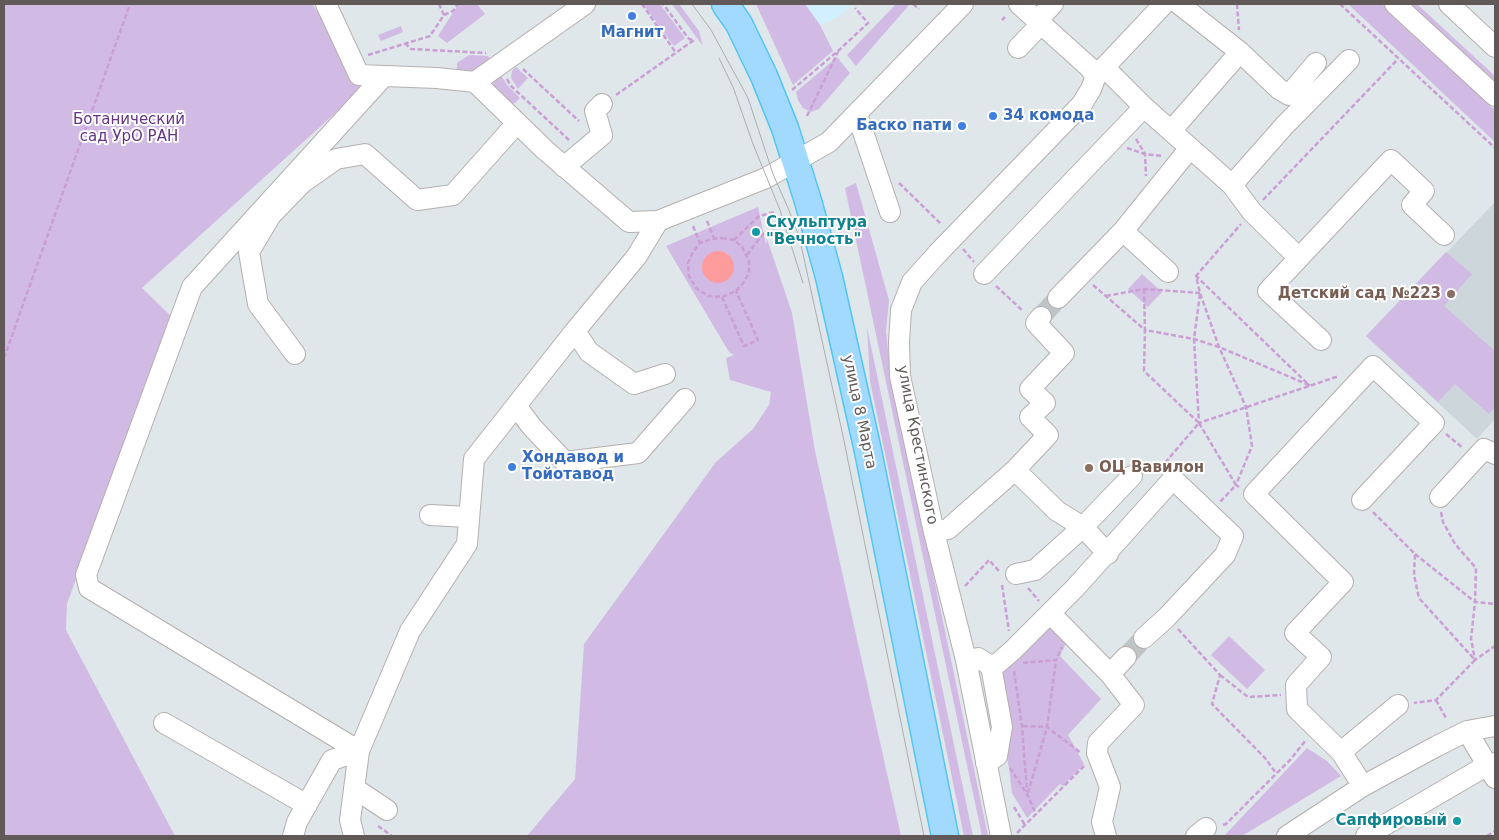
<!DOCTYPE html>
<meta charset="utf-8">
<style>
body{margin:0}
#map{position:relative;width:1499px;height:840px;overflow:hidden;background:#dfe7eb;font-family:"DejaVu Sans",sans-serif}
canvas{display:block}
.frame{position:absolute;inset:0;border:5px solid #605958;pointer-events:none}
</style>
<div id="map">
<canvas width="1499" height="840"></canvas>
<div class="frame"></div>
</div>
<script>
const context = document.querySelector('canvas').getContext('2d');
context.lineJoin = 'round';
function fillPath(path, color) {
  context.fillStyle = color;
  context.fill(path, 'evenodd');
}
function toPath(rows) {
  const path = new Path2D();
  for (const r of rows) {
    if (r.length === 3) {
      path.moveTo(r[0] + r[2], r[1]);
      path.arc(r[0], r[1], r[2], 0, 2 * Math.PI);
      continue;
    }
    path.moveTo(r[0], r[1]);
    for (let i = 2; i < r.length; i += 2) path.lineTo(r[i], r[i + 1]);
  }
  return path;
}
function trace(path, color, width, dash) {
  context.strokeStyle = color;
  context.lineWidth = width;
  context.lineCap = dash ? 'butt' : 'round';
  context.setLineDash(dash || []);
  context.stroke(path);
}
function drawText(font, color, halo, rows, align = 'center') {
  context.font = font + ' "DejaVu Sans",sans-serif';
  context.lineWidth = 4;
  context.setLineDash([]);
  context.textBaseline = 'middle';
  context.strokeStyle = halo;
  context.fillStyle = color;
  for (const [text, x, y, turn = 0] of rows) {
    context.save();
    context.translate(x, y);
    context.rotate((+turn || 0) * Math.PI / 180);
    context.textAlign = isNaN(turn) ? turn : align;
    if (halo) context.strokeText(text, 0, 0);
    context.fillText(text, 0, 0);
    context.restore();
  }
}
fillPath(toPath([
 [805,4,853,4,840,16,820,25]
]), '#d2effd');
fillPath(toPath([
 [1495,202,1495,419,1477,439,1366,336]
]), '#cdd7db');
fillPath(toPath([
 [4,4,312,4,333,34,363,88,142,288,173,318,138,406,67,604,66,630,175,836,4,836],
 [463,4,477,4,485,14,447,43,438,36,458,5],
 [643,4,660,4,685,38,674,46],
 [672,4,679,4,699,31,703,46],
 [756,4,805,4,820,25,833,51,793,85],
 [896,4,910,4,856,66,847,55],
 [1348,4,1382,4,1495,110,1495,142],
 [1410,4,1417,4,1495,76,1495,82],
 [401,26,403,32,381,41,378,35],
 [469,55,488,56,492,63,472,75,457,70,457,63],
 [837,57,850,73,819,109,811,112,803,108,798,100,796,92],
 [516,67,528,78,518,89,511,78,512,71],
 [500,74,508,86,520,98,515,103,511,104,495,90,493,84,495,79],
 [856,183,889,300,886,331,890,369,988,836,982,836,845,188],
 [758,207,766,245,767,239,792,313,815,451,901,836,527,836,575,779,584,644,716,462,753,429,769,405,771,392,730,380,726,358,734,355,729,352,666,246],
 [1446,252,1472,274,1444,306,1495,351,1495,407,1489,414,1455,384,1438,402,1366,336],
 [1142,274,1162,292,1148,307,1128,289],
 [867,327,973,836,964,836,870,381],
 [1048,623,1067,641,1060,656,1101,699,1068,735,1084,764,1063,786,1060,784,1027,818,1012,793,1009,768,1004,744,1001,668],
 [1229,636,1265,670,1247,689,1211,655],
 [1307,748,1327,761,1341,776,1242,836,1224,836]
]), '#d1bbe4');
fillPath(toPath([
 [718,267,16]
]), '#fe9c9d');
trace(toPath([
 [1041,317,1058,298],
 [1126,657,1144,638]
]), '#bfc4c6', 20, [20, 10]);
const minor = toPath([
 [326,4,359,75,437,78,475,82,545,150,629,222,658,221,766,178,829,142,963,4],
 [1395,4,1495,96],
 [1449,4,1495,47],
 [1037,21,1053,4],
 [1018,48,1041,24],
 [1240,52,1279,89,1289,95,1316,63],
 [1104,67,1144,107,1232,185,1285,125,1349,60],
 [1096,76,1164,4],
 [475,82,585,4],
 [857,114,890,212],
 [1171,131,1240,52,1179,4],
 [564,167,602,135,595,111,602,104],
 [1232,185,1252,212,1299,258],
 [1123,231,1168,272],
 [984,274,1144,107],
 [1058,298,1123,231,1190,148],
 [1041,317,1036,323,1064,353,1030,389,1045,403,1030,417,1048,435,1015,470,1057,511,1083,527,1108,554],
 [575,331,589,352,634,384,665,374],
 [1321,340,1268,291,1391,160,1424,191,1412,205,1444,235],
 [295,354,258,304,249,252,271,215,302,183,336,159,365,154,417,200,453,195,517,123],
 [516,406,532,427,565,462,638,453,685,399],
 [1440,497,1484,449,1495,454],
 [1362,500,1434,423,1373,366,1254,494,1343,582,1295,633,1321,657,1296,685,1297,709,1341,752,1363,786],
 [430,515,469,517],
 [934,532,948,529,1015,470],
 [1016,574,1035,570,1083,527,1132,476],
 [1050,613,1110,674,1126,657],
 [966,660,978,658,991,666,998,663,1012,651,1075,588,1173,479,1233,536,1225,555,1167,617,1144,638],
 [164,723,307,805],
 [1467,731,1495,778],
 [359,751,89,588,86,575,192,287,383,77],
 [1341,752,1398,705],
 [986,763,997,756,1002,727,991,666],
 [354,788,387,810],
 [293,836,297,822,332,760,359,751],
 [354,836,350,820,359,751,410,631,467,544,474,459,575,331,637,256,658,221],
 [1001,836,966,660,934,532,900,376,899,342,901,310,912,282,938,253,1082,104,1091,89,1096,76,1089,67,1019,4],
 [1106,836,1102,822,1110,787,1097,753,1098,743,1134,705,1110,674],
 [1196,836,1206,828],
 [1287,836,1363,786,1437,746,1467,731,1495,726],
 [1366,836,1479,770,1495,763]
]);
const major = toPath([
 [725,4,739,24,764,76,785,128,808,201,829,277,868,451,945,836]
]);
trace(minor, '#b5afad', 22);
trace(major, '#53c5f0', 29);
trace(toPath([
 [642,4,676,53],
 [913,4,919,9],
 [1237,4,1239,30],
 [1340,4,1495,148],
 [444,15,453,11,458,4],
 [1002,20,1005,17],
 [405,43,411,49,486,53],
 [368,55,430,36,444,15,439,4],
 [523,69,579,121],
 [507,79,511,86,569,140],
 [792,90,838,51,868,23,855,8],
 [616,95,694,40,689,39,663,4],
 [807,116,838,52],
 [1136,139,1145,154,1146,176],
 [1127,148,1145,154,1163,156],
 [899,183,941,224],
 [1263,200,1398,59],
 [707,221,714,238],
 [693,226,700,243],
 [722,238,734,240,742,247,749,261,749,272,745,281,736,291,722,297,708,296,696,288,689,276,688,263,693,252,700,243,712,239,722,238],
 [734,240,759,216,775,212],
 [963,249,974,262],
 [747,255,763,234,774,230],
 [1093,285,1145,330,1144,371,1199,423,1164,464],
 [996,286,1023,311],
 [1144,289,1145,330,1194,339,1219,347,1309,385,1196,276],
 [1200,294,1194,339,1199,423,1339,376],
 [1106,296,1144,289,1200,293],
 [722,297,744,346,758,340,736,291],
 [4,358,130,4],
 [1199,423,1236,485,1220,502],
 [1446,434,1463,448],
 [1239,487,1236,485,1252,446,1246,407,1219,347,1200,293,1196,276,1241,224],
 [1373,512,1415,554,1414,575,1419,598,1475,660,1436,700,1414,703],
 [1441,512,1443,522,1455,544,1476,568,1475,602,1471,639,1475,660,1495,646],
 [1415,554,1475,602,1495,604],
 [1002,585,1009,631],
 [965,586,989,560,999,571],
 [1028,588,1039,601],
 [1178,629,1220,675,1212,704,1265,758,1276,773],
 [1023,663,1056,660,1062,647],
 [1014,671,1022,726,1027,792],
 [1220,675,1248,697,1281,695],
 [1436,700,1446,718],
 [1023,726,1047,727,1081,753],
 [1010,768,1027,794,1036,814],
 [1028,793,1047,727,1056,660],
 [1014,807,1025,825],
 [1223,825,1226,824,1290,760,1306,740],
 [378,826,392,836],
 [1017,833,1084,766],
 [1487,836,1495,831]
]), '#cb9ed5', 2.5, [5, 2.5]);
trace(minor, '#fff', 20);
trace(major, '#a1dafe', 26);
trace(toPath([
 [692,4,711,30,748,98,773,174,788,208,799,236,843,436,924,836],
 [719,58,733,87,753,144,780,210,803,283]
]), '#aeadad', 1);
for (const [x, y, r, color] of [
 [632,16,5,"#3f7fe0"],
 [993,116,5,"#3f7fe0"],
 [962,126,5,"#3f7fe0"],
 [756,232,5,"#0f9aa8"],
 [1451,294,5,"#8d6e63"],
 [512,467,5,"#3f7fe0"],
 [1089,468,5,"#8d6e63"],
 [1457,821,5,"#0f9aa8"]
]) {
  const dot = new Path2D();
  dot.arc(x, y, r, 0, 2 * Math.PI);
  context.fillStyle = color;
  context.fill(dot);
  trace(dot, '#fff', 2);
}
drawText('bold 15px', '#366cbe', '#fff', [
 ["Магнит",632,33,"center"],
 ["34 комода",1003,116],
 ["Баско пати",952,126,"right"],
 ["Хондавод и",522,458],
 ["Тойотавод",522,475]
], 'left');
drawText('15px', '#643483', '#fff', [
 ["Ботанический",129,120],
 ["сад УрО РАН",129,137]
]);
drawText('bold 15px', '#0d838f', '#fff', [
 ["Скульптура",766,223],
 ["\"Вечность\"",766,240],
 ["Сапфировый",1447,821,"right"]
], 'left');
drawText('bold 15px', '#785e54', '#fff', [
 ["Детский сад №223",1441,294],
 ["ОЦ Вавилон",1099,468,"left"]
], 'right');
drawText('15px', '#605958', '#fff', [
 ["улица 8 Марта",859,412,78],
 ["улица Крестинского",917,445,79]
]);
</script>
